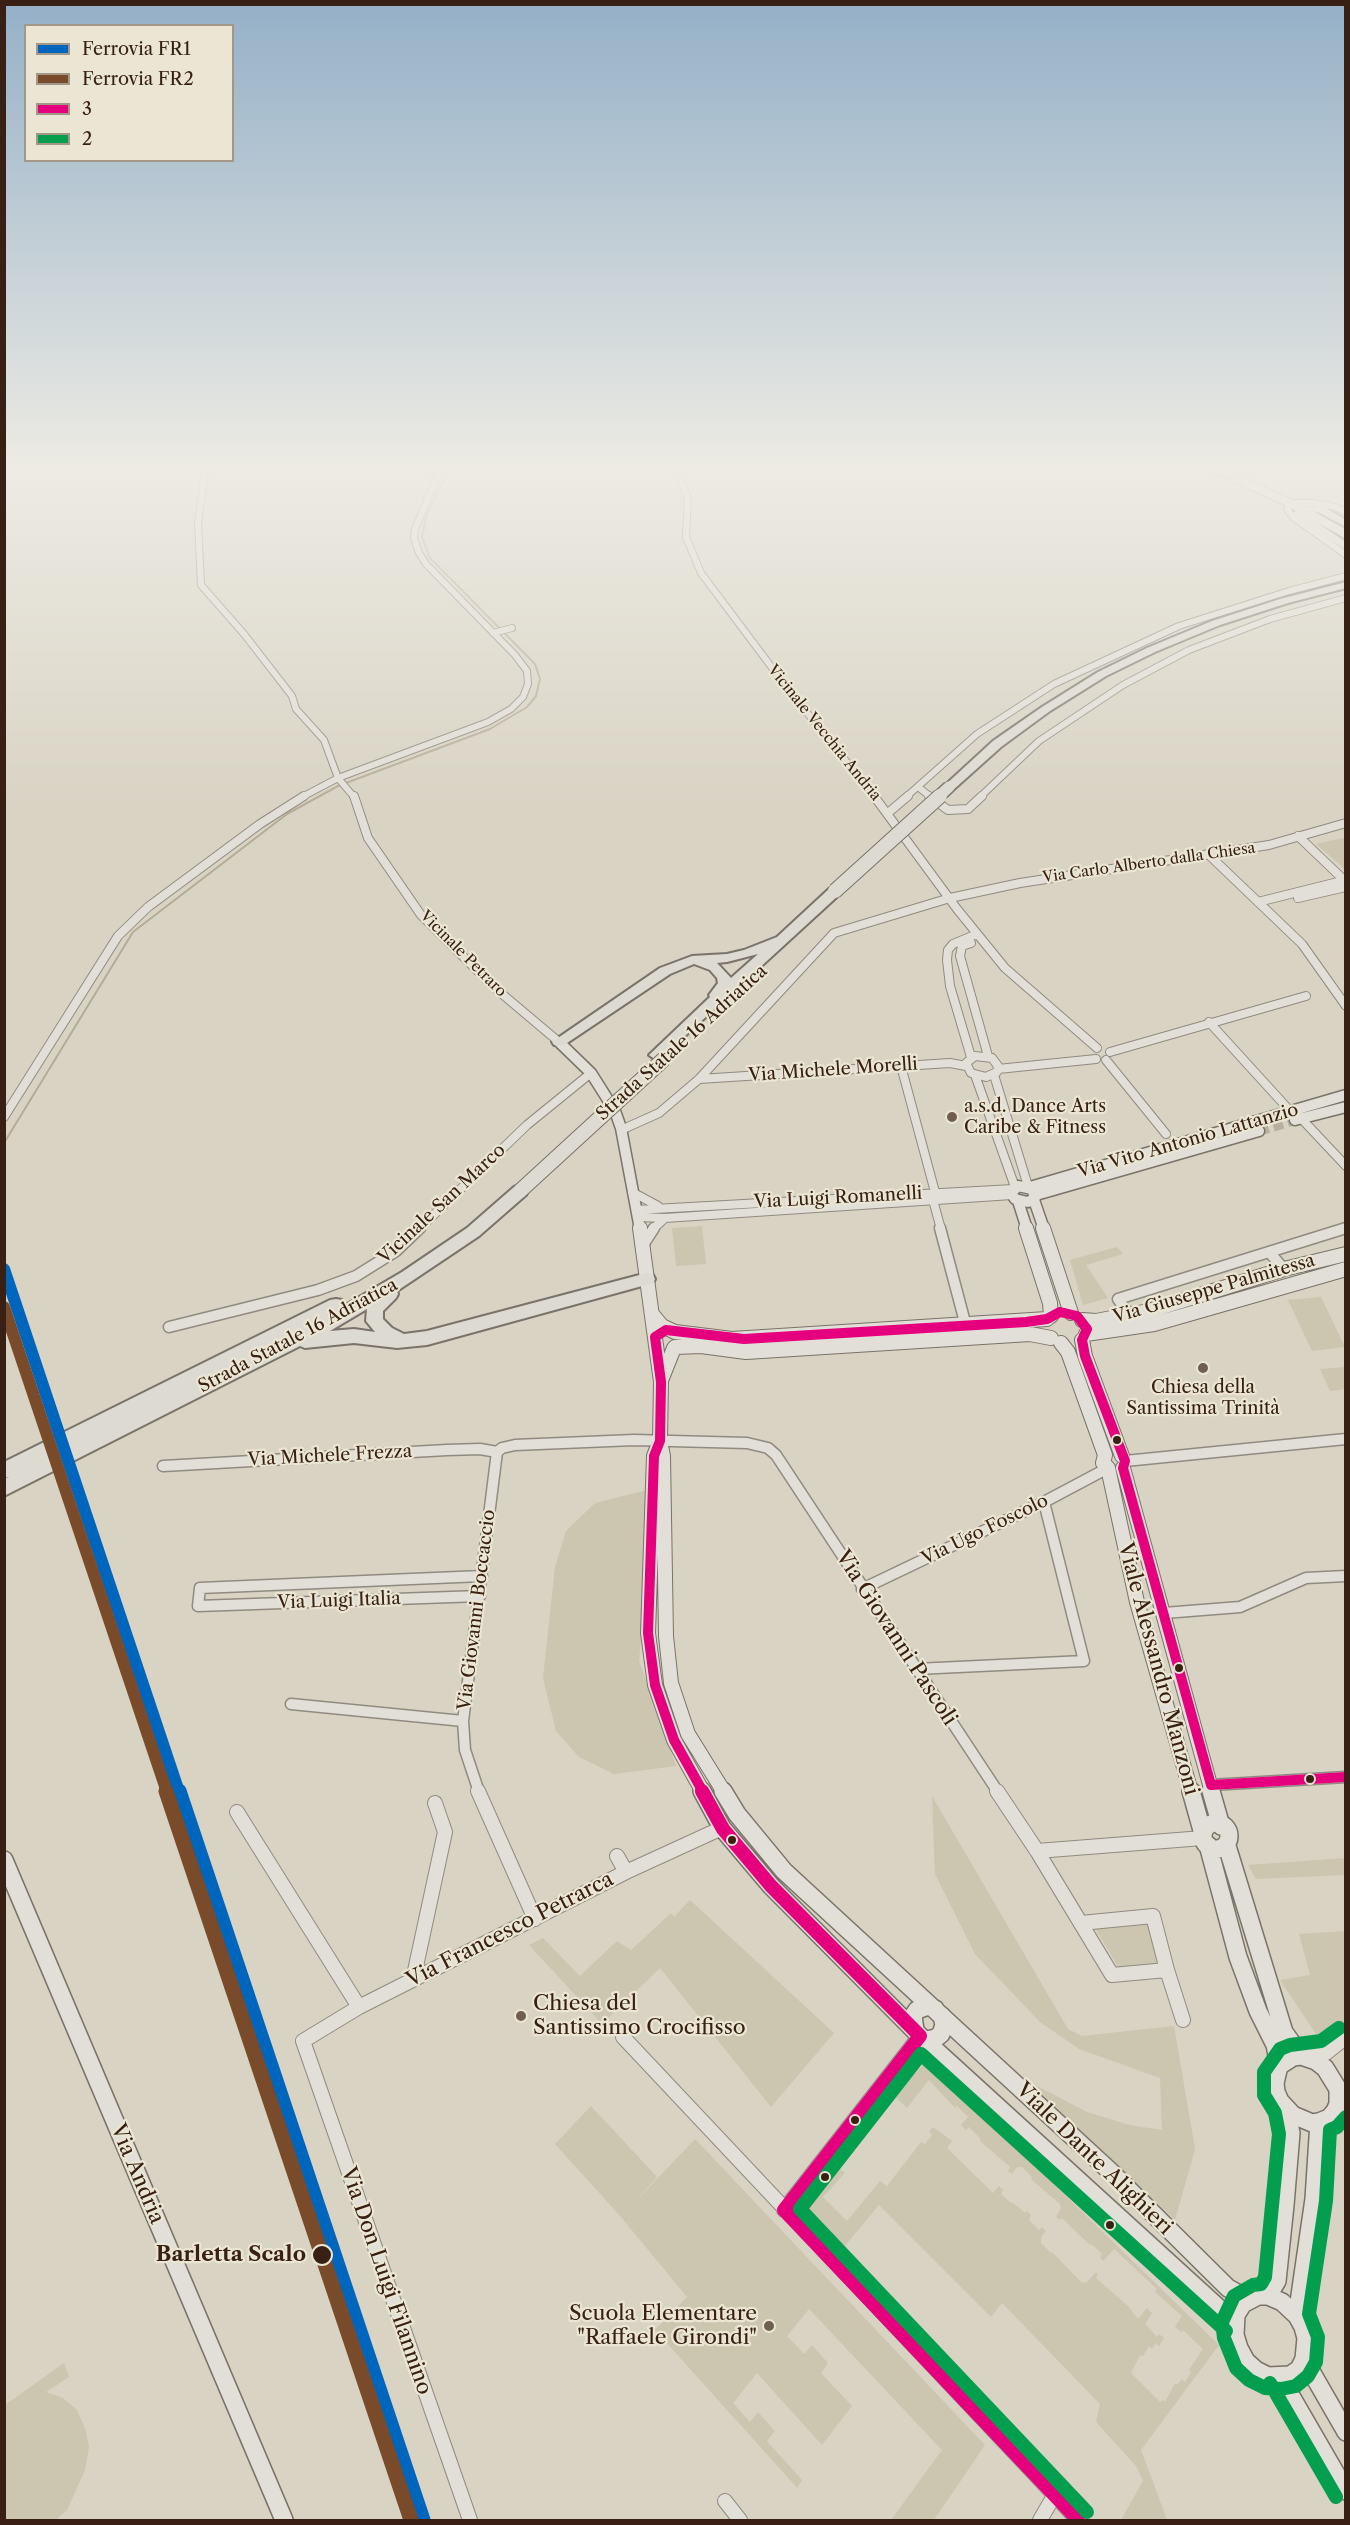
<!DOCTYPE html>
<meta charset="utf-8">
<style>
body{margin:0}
#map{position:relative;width:1350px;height:2525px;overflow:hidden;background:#d8d3c3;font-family:"Libre Caslon Text",serif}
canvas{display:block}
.frame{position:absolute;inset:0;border:6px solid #382114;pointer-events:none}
.legend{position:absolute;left:24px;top:24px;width:210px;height:138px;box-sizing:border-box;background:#ebe6d3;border:2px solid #a39787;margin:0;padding:8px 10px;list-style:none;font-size:18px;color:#382114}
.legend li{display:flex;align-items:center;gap:12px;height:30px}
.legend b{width:30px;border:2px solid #a39787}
</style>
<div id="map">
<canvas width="1350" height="2525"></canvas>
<div class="frame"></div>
<ul class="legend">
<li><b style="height:8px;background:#0065bd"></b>Ferrovia FR1</li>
<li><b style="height:8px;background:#7a4b2a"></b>Ferrovia FR2</li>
<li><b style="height:8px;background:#e5007d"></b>3</li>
<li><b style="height:8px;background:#039f4e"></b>2</li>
</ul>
</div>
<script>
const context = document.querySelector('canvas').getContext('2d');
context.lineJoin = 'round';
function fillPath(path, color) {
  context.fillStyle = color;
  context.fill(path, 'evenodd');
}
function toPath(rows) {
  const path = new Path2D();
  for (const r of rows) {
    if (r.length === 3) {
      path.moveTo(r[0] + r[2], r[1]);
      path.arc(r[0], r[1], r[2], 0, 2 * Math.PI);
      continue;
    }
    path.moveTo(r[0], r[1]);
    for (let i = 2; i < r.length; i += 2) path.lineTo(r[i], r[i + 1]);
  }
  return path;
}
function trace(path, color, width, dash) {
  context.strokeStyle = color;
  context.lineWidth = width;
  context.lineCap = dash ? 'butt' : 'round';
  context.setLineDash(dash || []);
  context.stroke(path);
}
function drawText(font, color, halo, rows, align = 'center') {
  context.font = font + ' "Libre Caslon Text",serif';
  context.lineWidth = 4.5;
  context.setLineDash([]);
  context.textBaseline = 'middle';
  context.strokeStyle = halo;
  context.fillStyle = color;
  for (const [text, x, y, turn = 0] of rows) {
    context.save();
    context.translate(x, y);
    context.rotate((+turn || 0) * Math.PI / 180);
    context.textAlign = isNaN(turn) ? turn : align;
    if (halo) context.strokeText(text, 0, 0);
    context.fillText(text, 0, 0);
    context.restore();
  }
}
fillPath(toPath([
 [1343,838,1345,839,1345,869,1316,844],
 [702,1226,706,1264,676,1266,672,1228],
 [1117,1247,1123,1254,1086,1265,1108,1298,1083,1305,1070,1260],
 [1321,1297,1345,1347,1312,1351,1288,1300],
 [1345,1367,1345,1389,1330,1391,1320,1369],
 [647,1490,647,1571,639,1661,676,1766,614,1774,579,1757,556,1731,543,1678,555,1567,566,1531,595,1503],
 [932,1796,1068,2029,1082,2036,1174,2026,1195,2149,1175,2220,1020,2077,1087,2112,1129,2125,1162,2130,1160,2078,1079,2049,1040,2022,975,1954,935,1874],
 [1345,1858,1345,1875,1256,1879,1248,1865],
 [690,1900,834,2033,771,2107,660,1968,602,2024,529,1945,543,1938,580,1976,617,1941,631,1950,671,1913,674,1917],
 [1151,1922,1162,1964,1120,1970,1095,1928],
 [1345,1931,1345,2025,1322,2043,1280,1980,1310,1975,1299,1934],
 [927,2061,1219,2345,1141,2450,1167,2520,1121,2520,1143,2481,1136,2466,1096,2422,1100,2404,1002,2303,991,2317,879,2205,844,2247,800,2205,834,2164,845,2173,823,2197,847,2221,880,2181,887,2186,921,2142,925,2144,932,2135,929,2132,933,2127,952,2141,947,2148,993,2193,999,2186,1003,2190,1001,2194,1011,2203,1012,2202,1025,2213,1027,2211,1031,2215,1029,2220,1039,2230,1042,2227,1046,2231,1041,2237,1041,2243,1051,2253,1052,2252,1082,2283,1087,2282,1096,2272,1098,2275,1096,2278,1128,2306,1138,2319,1147,2308,1152,2313,1145,2324,1157,2337,1159,2334,1164,2338,1159,2346,1156,2343,1152,2349,1149,2346,1143,2356,1140,2355,1131,2373,1160,2402,1163,2400,1165,2402,1175,2383,1177,2385,1182,2379,1185,2382,1191,2372,1189,2370,1203,2349,1183,2330,1181,2332,1175,2327,1182,2316,1155,2292,1157,2289,1114,2249,1103,2261,1100,2258,1102,2254,1097,2249,1091,2244,1090,2245,1062,2218,1060,2220,1056,2217,1061,2208,1060,2204,1031,2179,1032,2177,1022,2167,1017,2167,1012,2174,1008,2171,1010,2167,980,2141,981,2139,969,2127,966,2130,961,2125,968,2117,957,2106,955,2108,929,2080,907,2108,894,2095],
 [591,2106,657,2177,632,2205,695,2139,985,2445,934,2520,891,2520,942,2450,809,2309,787,2336,804,2354,812,2345,828,2363,821,2373,852,2406,822,2445,757,2373,733,2403,750,2422,758,2412,775,2431,767,2441,802,2480,797,2488,826,2520,655,2330,687,2297,621,2217,555,2144],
 [64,2363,69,2377,46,2392,63,2398,77,2410,85,2428,89,2447,85,2470,67,2510,56,2520,5,2520,5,2405]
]), '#ccc5af');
trace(toPath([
 [4,1143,133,932,287,814,338,786,490,729,527,707,536,696,540,679,535,664,430,558,422,537,427,514,447,474,448,465]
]), '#b6ab96', 2);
trace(toPath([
 [1259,1131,1295,1120]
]), '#b8afa0', 10, [10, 5]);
const streetFar3 = toPath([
 [206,465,198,523,201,585,244,634,292,696,296,709,324,740,338,778,354,797],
 [674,465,688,498,686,537,701,573,788,689,875,797],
 [1346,512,1336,507,1313,503,1290,503,1287,509,1293,517,1346,555],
 [493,633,512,628],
 [918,787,931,797],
 [302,797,338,778,488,722,511,709,523,697,528,684,527,671,515,655,426,564,419,553,414,538,415,529,442,465],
 [906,797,977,734,1054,684,1179,626,1289,591,1346,576],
 [980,797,1039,741,1123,685,1189,650,1270,619,1346,598]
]);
const streetFar2 = toPath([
 [354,796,368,838,421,915,495,988,559,1042],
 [874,796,957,909,1005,968,1097,1048],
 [929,796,948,810,968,809,982,796],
 [888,813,908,796],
 [1298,836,1344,880],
 [1209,855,1302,944,1346,1006],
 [1298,898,1346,887],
 [1258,902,1346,880],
 [971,943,962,946,960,956,988,1056],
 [1209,1022,1291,1112],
 [1110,1052,1306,996],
 [975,1056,992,1058,998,1066,997,1072,986,1077,971,1073,966,1063,975,1056],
 [971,1057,950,986,947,960,948,950,953,944,977,934],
 [1106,1060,1166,1134],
 [901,1066,935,1192],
 [998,1069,1096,1059],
 [975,1075,1015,1187],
 [994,1075,1028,1186],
 [699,1079,950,1063,966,1066],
 [1298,1115,1346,1166],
 [4,1117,118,936,148,907,260,824,304,796],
 [621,1130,659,1113,699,1079,834,933,950,898,1020,883,1269,845,1346,823],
 [632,1192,658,1206],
 [933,1200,941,1229],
 [636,1210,1013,1189],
 [637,1217,665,1218,1012,1195],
 [419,1229,527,1125,591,1073],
 [653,1229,665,1218],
 [1342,1229,1346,1228]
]);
const streetFar1 = toPath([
 [940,1228,966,1326],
 [643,1245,654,1228],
 [1269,1252,1284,1269],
 [1129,1315,1118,1299,1346,1228],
 [169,1327,318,1290,356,1276,396,1251,420,1228],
 [1125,1461,1346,1439],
 [163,1466,447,1450,480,1449,497,1452],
 [862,1589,1044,1502,1108,1468],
 [480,1596,198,1606,200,1588,482,1576],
 [1164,1613,1240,1607,1306,1578,1346,1576],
 [916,1669,1084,1661,1044,1502],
 [291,1704,463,1721],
 [1211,1785,1346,1777],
 [479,1792,465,1750,463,1721,497,1452,502,1448,515,1445,634,1440,747,1443,768,1448,776,1455,998,1792]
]);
const street = toPath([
 [478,1791,535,1919],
 [997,1791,1037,1851,1112,1975,1167,1970,1183,2020],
 [237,1812,359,2007],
 [1037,1851,1203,1838],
 [617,1856,626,1872],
 [1081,1923,1153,1916,1167,1970],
 [413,1980,445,1832,435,1803],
 [623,2037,1078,2520],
 [1309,2056,1326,2053,1346,2037],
 [784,2210,920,2036],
 [725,2501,740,2520],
 [470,2520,303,2041,359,2007,626,1872,722,1828],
 [1040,2520,1054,2496]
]);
const secondaryFar3 = toPath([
 [1206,465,1290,503,1346,534]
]);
const secondaryFar2 = toPath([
 [559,1042,591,1073,615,1111,621,1128,640,1229],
 [1295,1120,1346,1107],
 [1018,1186,1032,1189,1035,1198,1028,1202,1015,1199,1011,1193,1018,1186],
 [1030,1187,1346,1095],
 [1036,1195,1259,1131],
 [1034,1200,1044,1229],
 [1018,1201,1027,1229]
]);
const secondaryFar1 = toPath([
 [640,1228,661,1382,660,1441,663,1456,666,1636,671,1683,688,1734,724,1792],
 [1026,1228,1050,1303,1051,1316],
 [1043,1228,1071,1313],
 [652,1314,662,1326,675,1332,732,1339,1047,1319],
 [1082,1320,1096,1321,1149,1311,1284,1269,1346,1254],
 [1086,1334,1154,1324,1346,1269],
 [1082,1340,1085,1356,1122,1456],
 [1061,1343,1068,1352,1105,1455,1103,1463,1108,1468,1137,1602,1191,1792],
 [675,1347,701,1346,746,1352,1030,1334,1051,1338],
 [662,1378,674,1348],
 [660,1441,654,1456,648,1633,655,1685,674,1740,703,1792],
 [1123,1468,1212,1792]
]);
const secondary = toPath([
 [702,1791,722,1828,771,1886,920,2036,1234,2322],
 [723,1791,737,1814,784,1871,1110,2171,1228,2288,1248,2299],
 [1191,1791,1203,1834],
 [1211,1791,1221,1826],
 [1216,1836,13],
 [1208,1845,1238,1957,1258,2011,1275,2045,1279,2066],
 [1227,1846,1284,2032,1301,2056],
 [4,1860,284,2520],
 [915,2030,913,2016,917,2010,928,2006,935,2009],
 [926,2040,936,2038,941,2034,944,2025,942,2016],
 [1301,2056,1316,2061,1325,2068,1338,2089,1338,2104,1335,2111,1329,2118,1319,2122,1312,2123,1293,2115,1280,2101,1276,2092,1275,2083,1279,2066,1293,2057,1301,2056],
 [1258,2296,1268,2296,1282,2302,1297,2316,1303,2327,1306,2338,1304,2359,1299,2369,1290,2375,1268,2376,1256,2370,1246,2361,1239,2348,1235,2335,1236,2315,1243,2304,1258,2296],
 [1268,2296,1277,2281,1285,2205,1291,2133,1286,2109],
 [1297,2316,1314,2199,1319,2122],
 [1304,2359,1346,2432],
 [1280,2377,1346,2491]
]);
const highway = toPath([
 [1302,506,1324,507,1346,520,1346,527,1318,512,1303,513,1346,542,1346,550,1295,518,1293,513,1302,506],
 [1346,582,1346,588,1288,603,1220,625,1155,652,1106,676,1050,711,1001,747,953,790,945,790,943,787,993,741,1042,707,1098,672,1147,648,1212,621,1280,599,1346,582],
 [835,887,840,888,842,891,840,894,661,1058,656,1060,649,1055,710,997,709,995,718,983,717,978,710,970,694,964,670,974,564,1045,554,1045,552,1042,660,968,692,956,727,954,744,950,777,937,830,888,835,887],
 [758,954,731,978,717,963,727,962,758,954],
 [520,1185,526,1187,528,1191,526,1195,479,1236,397,1291,398,1294,396,1298,383,1311,383,1319,392,1328,404,1334,427,1331,647,1273,653,1275,655,1279,653,1283,427,1345,397,1348,354,1343,305,1348,300,1346,4,1496,4,1479,9,1477,4,1478,4,1462,330,1300,336,1299,342,1300,344,1306,402,1272,467,1228,514,1187,520,1185],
 [367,1309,366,1321,375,1332,354,1329,330,1331,367,1309]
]);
trace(streetFar3, '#908b80', 8);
trace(streetFar2, '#908b80', 10);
trace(streetFar1, '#908b80', 13);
trace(street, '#908b80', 16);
trace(secondaryFar3, '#797369', 10);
trace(secondaryFar2, '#797369', 13);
trace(secondaryFar1, '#797369', 16);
trace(secondary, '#797369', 20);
trace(highway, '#797369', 4);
trace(streetFar3, '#e1dfd7', 6);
trace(streetFar2, '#e1dfd7', 8);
trace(streetFar1, '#e1dfd7', 10);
trace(street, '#e1dfd7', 14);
trace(secondaryFar3, '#e1dfd7', 8);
trace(secondaryFar2, '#e1dfd7', 10);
trace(secondaryFar1, '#e1dfd7', 14);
trace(secondary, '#e1dfd7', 17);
fillPath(highway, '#dcdad1');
const highwayBridgeFar1 = toPath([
 [938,797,949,787]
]);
const highwayBridge = toPath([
 [835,891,940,796],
 [520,1191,664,1059]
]);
trace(highwayBridgeFar1, '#797369', 14, []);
trace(highwayBridge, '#797369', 16, []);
trace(highwayBridgeFar1, '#dcdad1', 11);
trace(highwayBridge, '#dcdad1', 14);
trace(toPath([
 [703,1792,674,1740,655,1685,648,1633,654,1456,660,1441,661,1382,655,1337,666,1330,744,1339,1026,1322,1047,1319,1060,1312,1077,1316,1087,1329,1082,1340,1085,1356,1125,1461,1123,1468,1211,1785,1346,1777]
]), '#e5007d', 10);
trace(toPath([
 [702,1791,723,1829,771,1886,920,2036,784,2210,1078,2520]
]), '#e5007d', 14);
trace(toPath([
 [1339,2028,1321,2041,1290,2045,1280,2049,1264,2072,1264,2095,1275,2113,1279,2134,1265,2277,1261,2284,1253,2285,1234,2296,1222,2322,1224,2338,1236,2368,1249,2380,1265,2388,1281,2389,1296,2386,1308,2376,1316,2362,1318,2337,1309,2314,1326,2201,1330,2130,1337,2127,1346,2117],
 [1270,2383,1336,2497],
 [1087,2512,800,2209,921,2054,1226,2331]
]), '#039f4e', 14);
trace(toPath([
 [4,1269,179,1792]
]), '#0065bd', 12);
trace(toPath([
 [179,1791,423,2520]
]), '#0065bd', 15);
trace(toPath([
 [4,1307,167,1792]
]), '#7a4b2a', 12);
trace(toPath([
 [166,1791,411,2520]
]), '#7a4b2a', 15);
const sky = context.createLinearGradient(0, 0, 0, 818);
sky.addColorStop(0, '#94b0c7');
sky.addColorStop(0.57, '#edebe4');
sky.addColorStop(1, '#edebe400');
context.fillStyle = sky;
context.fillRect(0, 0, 1350, 818);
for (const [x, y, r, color] of [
 [952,1117,6,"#705f51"],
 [1203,1368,6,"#705f51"],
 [1117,1440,5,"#382114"],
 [1179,1668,5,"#382114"],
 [1310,1779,5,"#382114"],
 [732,1840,5,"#382114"],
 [521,2016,6,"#705f51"],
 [855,2120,5,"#382114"],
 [825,2177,5,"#382114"],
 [1110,2225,5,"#382114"],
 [322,2255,10,"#382114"],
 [769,2326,6,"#705f51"]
]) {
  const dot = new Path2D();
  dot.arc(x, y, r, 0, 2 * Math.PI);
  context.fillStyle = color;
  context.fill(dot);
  trace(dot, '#ebe6d3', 2);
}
drawText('15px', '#382114', '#ebe6d3', [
 ["Vicinale Vecchia Andria",824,733,51],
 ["Via Carlo Alberto dalla Chiesa",1149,863,-8],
 ["Vicinale Petraro",463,954,45]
]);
drawText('18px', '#382114', '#ebe6d3', [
 ["Strada Statale 16 Adriatica",682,1043,-42],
 ["Via Michele Morelli",833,1070,-4],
 ["Via Vito Antonio Lattanzio",1188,1141,-16],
 ["Via Luigi Romanelli",838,1198,-3],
 ["Vicinale San Marco",442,1204,-43],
 ["Via Giuseppe Palmitessa",1214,1289,-16],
 ["Strada Statale 16 Adriatica",298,1336,-28],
 ["Via Michele Frezza",330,1456,-3],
 ["Via Ugo Foscolo",985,1530,-26],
 ["Via Luigi Italia",339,1601,-2],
 ["Via Giovanni Boccaccio",477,1610,-83]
]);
drawText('18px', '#382114', '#ebe6d3', [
 ["a.s.d. Dance Arts",964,1107],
 ["Caribe & Fitness",964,1128],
 ["Chiesa della",1203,1388,"center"],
 ["Santissima Trinità",1203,1409,"center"]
], 'left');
drawText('21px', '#382114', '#ebe6d3', [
 ["Via Giovanni Pascoli",896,1638,57],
 ["Viale Alessandro Manzoni",1158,1669,75],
 ["Via Francesco Petrarca",510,1930,-27],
 ["Viale Dante Alighieri",1094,2159,44],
 ["Via Andria",137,2174,67],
 ["Via Don Luigi Filannino",386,2281,71]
]);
drawText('21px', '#382114', '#ebe6d3', [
 ["Chiesa del",533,2004],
 ["Santissimo Crocifisso",533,2028],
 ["Scuola Elementare",757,2314,"right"],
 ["\"Raffaele Girondi\"",757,2338,"right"]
], 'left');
drawText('bold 21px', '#382114', '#ebe6d3', [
 ["Barletta Scalo",306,2255]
], 'right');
</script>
